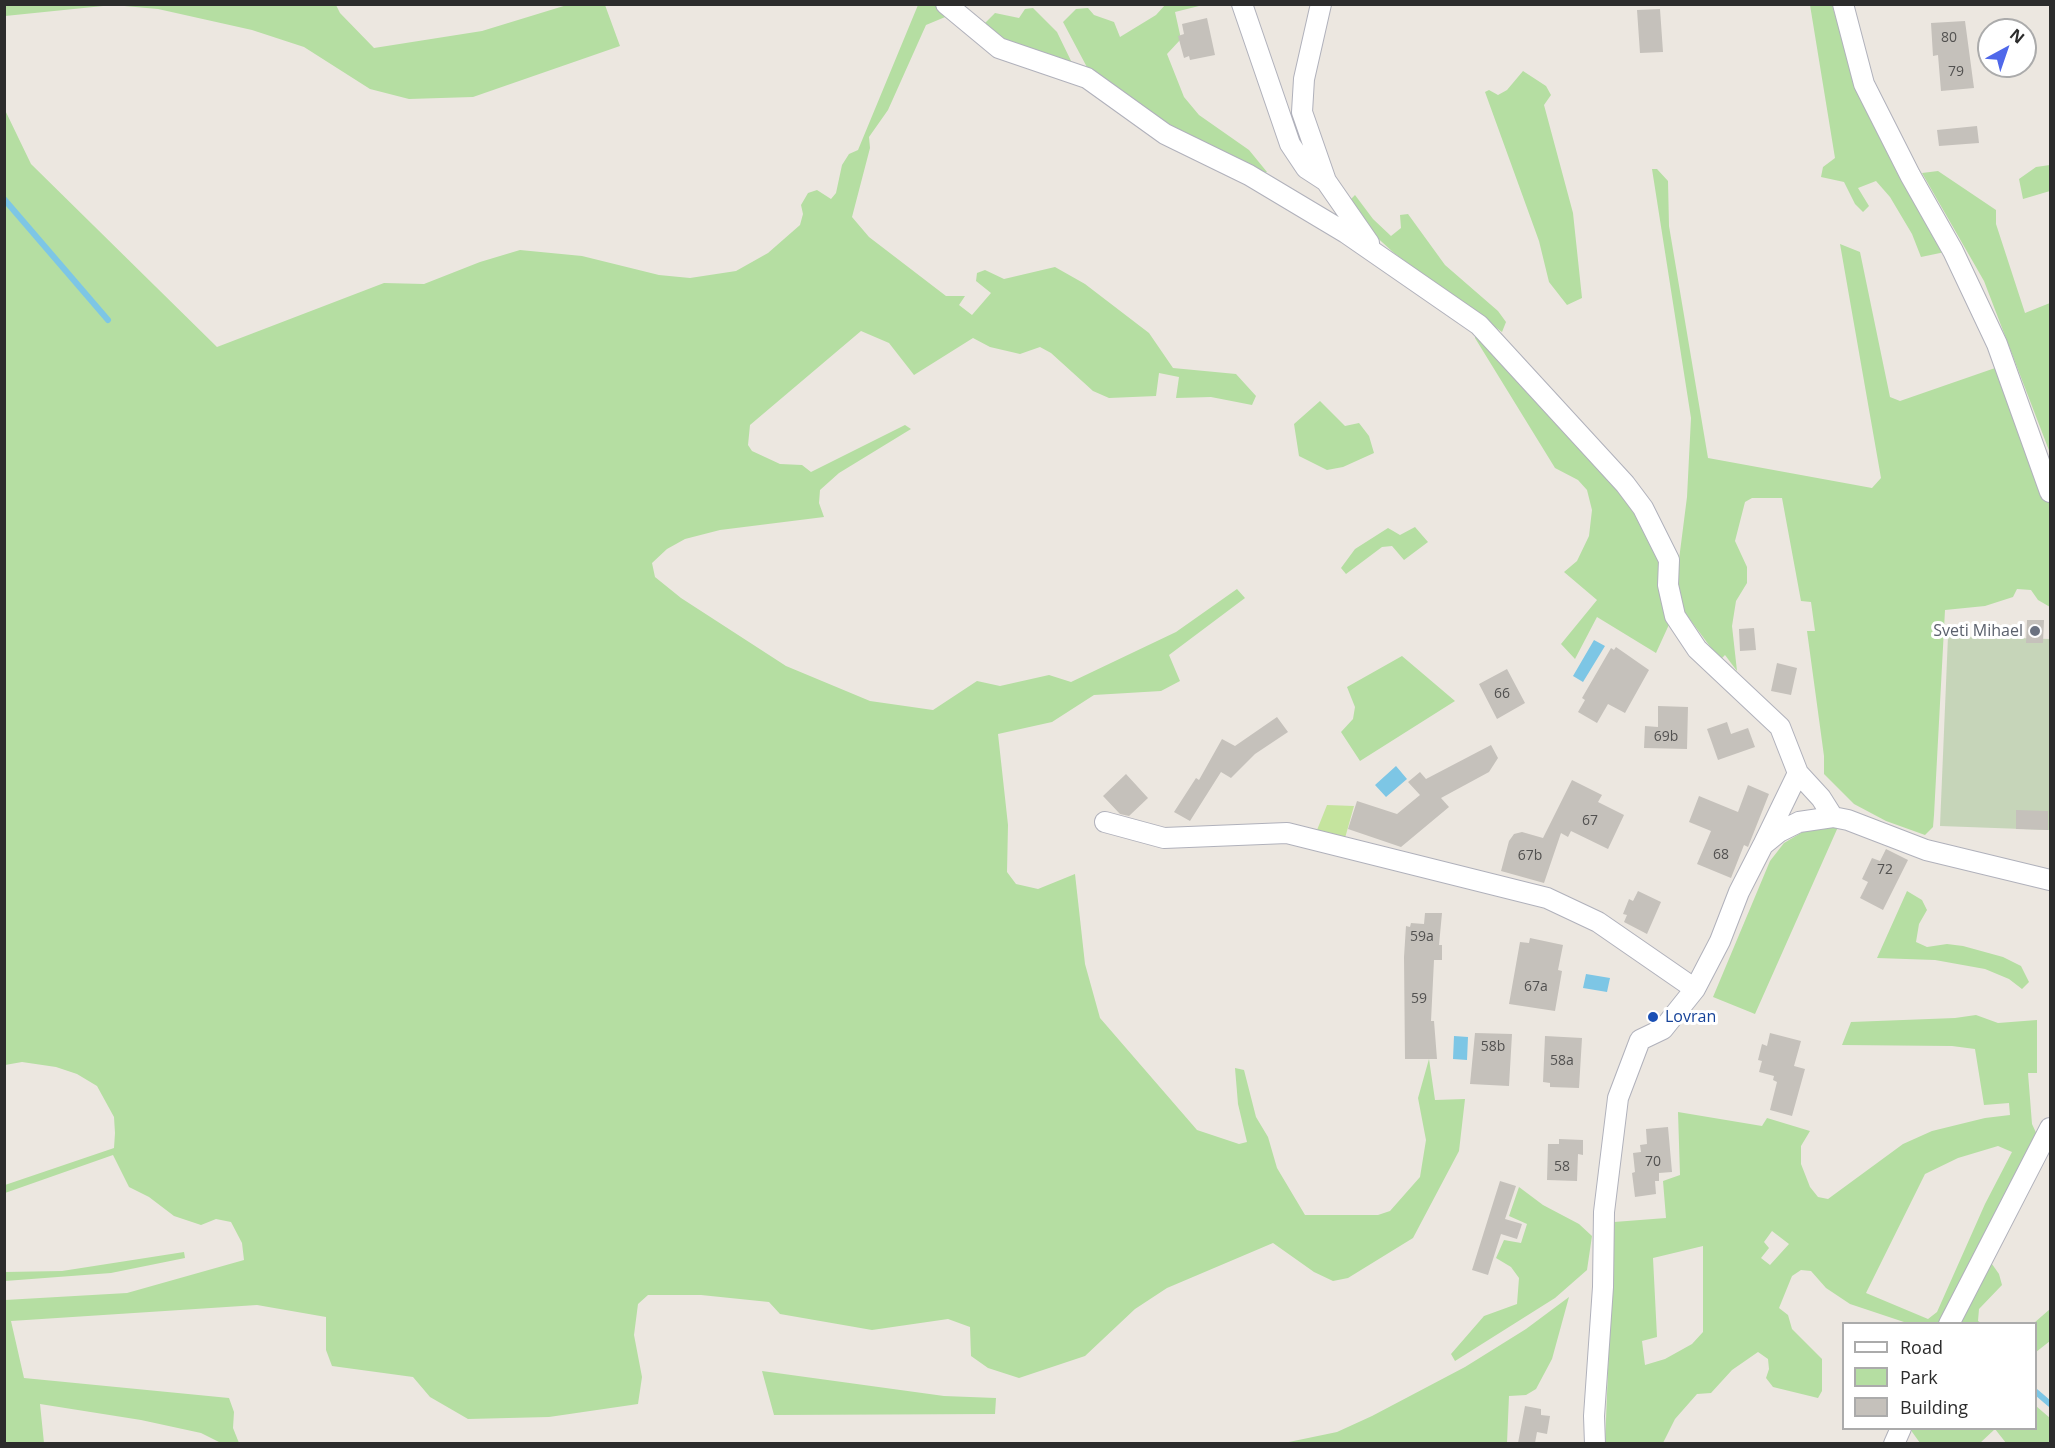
<!DOCTYPE html>
<style>
body{margin:0}
#map{position:relative;width:2055px;height:1448px;overflow:hidden;background:#ece7e0;font-family:"Open Sans",sans-serif}
canvas{display:block}
.frame{position:absolute;inset:0;border:6px solid #2c2c2c;pointer-events:none}
.legend{position:absolute;left:1842px;top:1322px;width:195px;height:108px;box-sizing:border-box;background:#fff;border:2px solid #ababab;margin:0;padding:8px 10px;list-style:none;font-size:18px;color:#2c2c2c}
.legend li{display:flex;align-items:center;gap:12px;height:30px}
.legend b{width:30px;border:2px solid #ababab}
.north{position:absolute;left:1977px;top:18px;width:60px;height:60px;box-sizing:border-box;background:#fff;border:2px solid #ababab;border-radius:50%;rotate:40deg;font-size:16px;font-weight:700;line-height:24px;text-align:center;color:#2c2c2c}
.north::after{content:'';display:block;margin:auto;width:21px;height:27px;background:#4f68ea;clip-path:polygon(50% 0,100% 100%,50% 72%,0 100%)}
</style>
<div id="map">
<canvas width="2055" height="1448"></canvas>
<div class="frame"></div>
<ul class="legend">
<li><b style="height:8px;background:#fff"></b>Road</li>
<li><b style="height:16px;background:#b5dea2"></b>Park</li>
<li><b style="height:16px;background:#c5c1bb"></b>Building</li>
</ul>
<div class="north">N</div>
</div>
<script>
const context = document.querySelector('canvas').getContext('2d');
context.lineJoin = 'round';
function fillPath(path, color) {
  context.fillStyle = color;
  context.fill(path, 'evenodd');
}
function toPath(rows) {
  const path = new Path2D();
  for (const r of rows) {
    path.moveTo(r[0], r[1]);
    for (let i = 2; i < r.length; i += 2) path.lineTo(r[i], r[i + 1]);
  }
  return path;
}
function trace(path, color, width, dash) {
  context.strokeStyle = color;
  context.lineWidth = width;
  context.lineCap = dash ? 'butt' : 'round';
  context.setLineDash(dash || []);
  context.stroke(path);
}
function drawText(font, color, halo, rows, align = 'center') {
  context.font = font + ' "Open Sans",sans-serif';
  context.lineWidth = 6;
  context.setLineDash([]);
  context.textBaseline = 'middle';
  context.strokeStyle = halo;
  context.fillStyle = color;
  for (const [text, x, y, turn = 0] of rows) {
    context.save();
    context.translate(x, y);
    context.rotate((+turn || 0) * Math.PI / 180);
    context.textAlign = isNaN(turn) ? turn : align;
    if (halo) context.strokeText(text, 0, 0);
    context.fillText(text, 0, 0);
    context.restore();
  }
}
fillPath(toPath([
 [5,4,336,5,340,13,374,48,482,31,567,5,605,5,620,46,473,97,409,99,370,89,304,47,252,30,158,9,113,5,5,16],
 [918,5,938,5,950,15,926,25,888,110,869,137,870,148,852,217,869,237,946,296,965,296,959,305,972,315,991,293,976,281,977,273,985,270,1004,279,1055,267,1085,284,1149,333,1173,368,1236,374,1256,396,1252,405,1211,397,1176,398,1179,377,1159,373,1156,396,1109,398,1093,391,1051,353,1040,347,1020,354,990,347,973,338,914,375,889,343,861,331,750,425,748,445,752,451,780,464,802,465,811,472,905,425,911,429,839,473,820,490,819,503,824,517,720,530,685,539,667,549,652,563,655,577,681,598,786,666,870,701,933,710,977,681,1000,686,1049,675,1071,682,1176,632,1237,589,1245,598,1169,655,1180,681,1161,691,1094,695,1052,722,998,734,1008,825,1007,872,1016,884,1038,889,1075,874,1085,964,1100,1018,1197,1130,1239,1144,1247,1142,1238,1104,1235,1068,1244,1070,1256,1117,1268,1137,1277,1168,1305,1215,1378,1215,1390,1211,1420,1177,1426,1140,1418,1098,1429,1059,1435,1100,1465,1099,1459,1151,1413,1238,1348,1278,1333,1281,1314,1272,1273,1243,1167,1288,1135,1309,1085,1356,1019,1378,988,1368,971,1356,970,1327,948,1319,872,1330,780,1314,769,1302,701,1295,648,1295,638,1304,634,1335,642,1377,638,1404,549,1417,468,1419,430,1397,413,1377,332,1366,326,1350,326,1317,257,1305,11,1321,24,1378,229,1398,234,1412,233,1428,239,1443,221,1443,201,1433,141,1420,40,1404,44,1443,6,1443,5,1300,127,1293,244,1260,242,1243,231,1222,216,1219,201,1225,174,1216,149,1197,129,1187,113,1155,5,1193,5,1185,114,1148,115,1133,114,1117,97,1086,77,1074,56,1067,22,1062,5,1065,4,108,31,164,217,347,384,283,424,284,480,262,520,250,582,256,659,275,690,278,736,271,768,253,800,225,803,214,801,205,808,193,817,190,831,199,836,193,842,165,849,154,858,150],
 [1165,5,1203,5,1175,12,1181,39,1167,54,1184,97,1199,115,1249,150,1267,172,1264,173,1178,133,1089,71,1063,22,1076,9,1088,8,1094,15,1114,22,1120,37,1156,15],
 [1810,5,1832,5,1858,91,1945,252,1921,257,1912,234,1890,197,1876,181,1858,188,1869,206,1863,212,1855,204,1844,182,1821,177,1823,167,1835,158],
 [1033,8,1057,32,1074,67,1016,50,983,25,995,13,1019,18,1025,9],
 [1523,71,1546,86,1551,95,1544,105,1573,213,1582,298,1567,305,1549,282,1539,241,1485,92,1489,90,1498,95,1507,90],
 [2050,165,2050,191,2023,199,2019,179,2036,167],
 [1652,169,1657,169,1668,181,1669,226,1708,458,1872,488,1881,478,1840,244,1860,252,1890,397,1900,401,1998,367,2050,505,2050,607,2038,600,2031,590,2017,589,2013,597,1985,606,1945,610,1934,815,1933,827,1925,835,1886,821,1854,804,1824,774,1824,756,1807,631,1815,631,1811,602,1801,601,1782,498,1752,498,1745,502,1735,541,1747,567,1747,583,1736,601,1732,626,1737,671,1725,655,1720,660,1683,610,1676,583,1687,497,1691,418],
 [1938,171,1996,210,1996,224,2025,313,2050,303,2050,453,1984,281,1922,173],
 [1355,195,1373,219,1391,236,1401,228,1400,215,1408,214,1445,265,1498,311,1506,322,1502,332,1394,253,1371,232,1350,200],
 [1475,331,1620,488,1663,553,1672,618,1656,653,1597,617,1575,659,1561,644,1597,600,1564,572,1577,561,1589,536,1592,510,1587,490,1578,480,1555,468,1475,338],
 [1320,401,1345,426,1359,423,1369,436,1374,453,1343,467,1327,470,1299,456,1294,424],
 [1415,527,1428,542,1404,560,1392,546,1382,547,1346,574,1341,568,1355,549,1388,528,1400,535],
 [1402,656,1455,701,1360,761,1341,732,1353,719,1355,707,1347,687],
 [1822,826,1838,827,1755,1014,1713,997,1770,861,1784,843,1806,830],
 [1907,891,1922,900,1927,910,1919,924,1916,942,1927,947,1947,944,1963,946,2003,957,2021,966,2029,982,2022,989,2009,979,1985,969,1935,960,1877,958],
 [1976,1015,1998,1023,2037,1020,2037,1073,2028,1073,2032,1124,2038,1137,1946,1323,1907,1323,1850,1304,1826,1288,1811,1271,1801,1270,1792,1276,1779,1308,1788,1315,1792,1329,1822,1359,1822,1391,1818,1398,1773,1387,1766,1378,1769,1369,1768,1359,1758,1352,1732,1370,1711,1393,1697,1394,1675,1419,1663,1443,1605,1444,1614,1222,1666,1218,1663,1181,1680,1175,1678,1112,1762,1126,1767,1118,1810,1131,1801,1146,1801,1164,1810,1187,1818,1197,1828,1199,1903,1144,1932,1131,1985,1118,2010,1115,2009,1103,1984,1105,1975,1049,1952,1046,1842,1045,1851,1022,1955,1018],
 [1998,1146,2012,1152,1985,1204,1937,1312,1928,1319,1866,1293,1925,1174,1958,1158],
 [1772,1231,1789,1244,1770,1265,1761,1258,1769,1248,1764,1242],
 [1703,1246,1703,1332,1692,1344,1665,1359,1645,1365,1642,1341,1657,1337,1653,1258],
 [1519,1187,1543,1205,1579,1224,1592,1236,1587,1270,1555,1298,1455,1361,1451,1354,1484,1316,1517,1304,1519,1278,1511,1267,1496,1258,1504,1240,1521,1243,1527,1224,1509,1216],
 [184,1252,185,1258,111,1273,5,1281,5,1272,62,1271],
 [1987,1257,1999,1274,2002,1285,1979,1309,1978,1321,1981,1323,1957,1324],
 [1569,1297,1552,1359,1536,1389,1526,1395,1509,1396,1507,1443,1284,1443,1337,1432,1372,1416,1465,1367,1526,1329],
 [2050,1309,2050,1341,2036,1352,2034,1323],
 [762,1371,944,1396,996,1398,995,1414,774,1415],
 [2036,1406,2050,1418,2050,1443,2006,1443,1995,1429,1980,1443,1920,1443,1910,1429,2036,1428]
]), '#b5dea2');
fillPath(toPath([
 [1948,636,2050,639,2050,830,1940,826]
]), '#c6d5b9');
fillPath(toPath([
 [1327,805,1354,806,1345,838,1317,830]
]), '#c5e49e');
fillPath(toPath([
 [1594,640,1605,646,1583,682,1573,676],
 [1396,766,1407,779,1386,797,1375,785],
 [1586,974,1610,978,1607,992,1583,988],
 [1454,1036,1468,1037,1467,1060,1453,1059]
]), '#7dc6e5');
trace(toPath([
 [4,199,108,320],
 [2036,1392,2050,1404]
]), '#7dc6e5', 6);
fillPath(toPath([
 [1660,9,1663,52,1640,53,1637,10],
 [1207,18,1215,55,1190,60,1189,56,1184,58,1178,36,1184,34,1182,24],
 [1965,21,1974,88,1941,91,1938,55,1933,56,1931,23],
 [1977,126,1979,143,1939,146,1937,130],
 [2027,620,2044,620,2043,643,2026,643],
 [1754,628,1756,650,1740,651,1739,629],
 [1616,647,1649,670,1625,713,1608,704,1597,723,1578,712,1585,700,1582,698,1611,648,1614,650],
 [1777,663,1797,668,1791,695,1771,691],
 [1507,669,1525,703,1497,719,1479,684],
 [1658,706,1688,707,1687,749,1644,748,1645,726,1658,727],
 [1277,717,1288,732,1255,754,1231,778,1221,772,1190,821,1174,812,1196,778,1199,780,1222,739,1235,746],
 [1727,722,1731,734,1748,728,1755,747,1718,760,1707,729],
 [1491,745,1498,758,1489,772,1441,798,1449,807,1401,847,1348,829,1357,801,1397,814,1420,795,1408,782,1420,772,1426,779],
 [1126,774,1148,798,1129,816,1120,814,1103,796],
 [1572,780,1602,795,1598,802,1624,815,1608,849,1571,831,1568,837,1561,833,1544,883,1501,871,1509,841,1514,834,1522,832,1543,838],
 [1748,785,1769,794,1748,847,1744,845,1731,878,1697,864,1711,831,1689,822,1699,796,1738,812],
 [2016,810,2048,811,2048,830,2016,829],
 [1886,849,1908,860,1883,910,1860,898,1868,882,1862,879,1872,858,1880,861],
 [1638,891,1661,902,1647,934,1624,922,1627,915,1623,914,1629,899,1633,901],
 [1425,913,1442,913,1439,945,1442,945,1442,960,1434,960,1431,1021,1434,1021,1437,1059,1405,1059,1404,957,1406,926,1410,927,1411,923,1424,924],
 [1530,938,1563,945,1558,970,1562,971,1555,1011,1509,1004,1520,942,1529,943],
 [1475,1033,1512,1034,1509,1086,1470,1084],
 [1770,1033,1801,1041,1794,1066,1805,1069,1792,1116,1770,1110,1777,1082,1773,1080,1774,1076,1759,1072,1762,1061,1758,1060,1762,1044,1767,1046],
 [1545,1036,1582,1038,1579,1088,1550,1087,1550,1083,1543,1082],
 [1668,1127,1672,1172,1659,1173,1659,1181,1655,1181,1656,1194,1635,1197,1632,1173,1635,1172,1633,1153,1641,1152,1640,1145,1647,1144,1646,1129],
 [1559,1139,1583,1140,1583,1155,1578,1154,1577,1181,1547,1180,1548,1144,1559,1144],
 [1500,1181,1516,1186,1505,1219,1522,1224,1517,1239,1501,1234,1488,1275,1472,1270],
 [1525,1406,1541,1409,1541,1415,1550,1416,1547,1434,1537,1432,1535,1443,1518,1443]
]), '#c5c1bb');
const minor = toPath([
 [946,4,999,48,1087,78,1165,134,1249,175,1346,233,1479,325,1625,484,1643,508,1669,560,1668,585,1675,616,1697,649,1780,727,1798,773,1821,798,1833,817],
 [1242,4,1290,144,1306,168,1326,181],
 [1321,4,1304,79,1302,112,1326,181,1369,243],
 [1843,4,1864,84,1910,175,1953,251,1997,344,2050,492],
 [1105,822,1164,838,1287,833,1547,898,1598,922,1695,989],
 [1764,843,1798,773],
 [1949,1324,2050,1128],
 [1595,1444,1594,1416,1603,1287,1604,1212,1618,1098,1640,1040,1663,1029,1695,989,1720,941,1739,892,1763,845,1779,832,1799,822,1833,817,1848,820,1926,850,2050,880],
 [1894,1444,1901,1428]
]);
trace(minor, '#b0b1bb', 22);
trace(minor, '#fff', 20);
for (const [x, y, r, color] of [
 [2035,631,6,"#6b7280"],
 [1653,1017,6,"#1a4fb4"]
]) {
  const dot = new Path2D();
  dot.arc(x, y, r, 0, 2 * Math.PI);
  context.fillStyle = color;
  context.fill(dot);
  trace(dot, '#fff', 2);
}
drawText('14px', '#525150', null, [
 ["80",1949,38],
 ["79",1956,72],
 ["66",1502,694],
 ["69b",1666,737],
 ["67",1590,821],
 ["68",1721,855],
 ["67b",1530,856],
 ["72",1885,870],
 ["59a",1422,937],
 ["67a",1536,987],
 ["59",1419,999],
 ["58b",1493,1047],
 ["58a",1562,1061],
 ["70",1653,1162],
 ["58",1562,1167]
]);
drawText('16px', '#5b616d', '#fff', [
 ["Sveti Mihael",2023,631]
], 'right');
drawText('16px', '#164399', '#fff', [
 ["Lovran",1665,1017]
], 'left');
</script>
